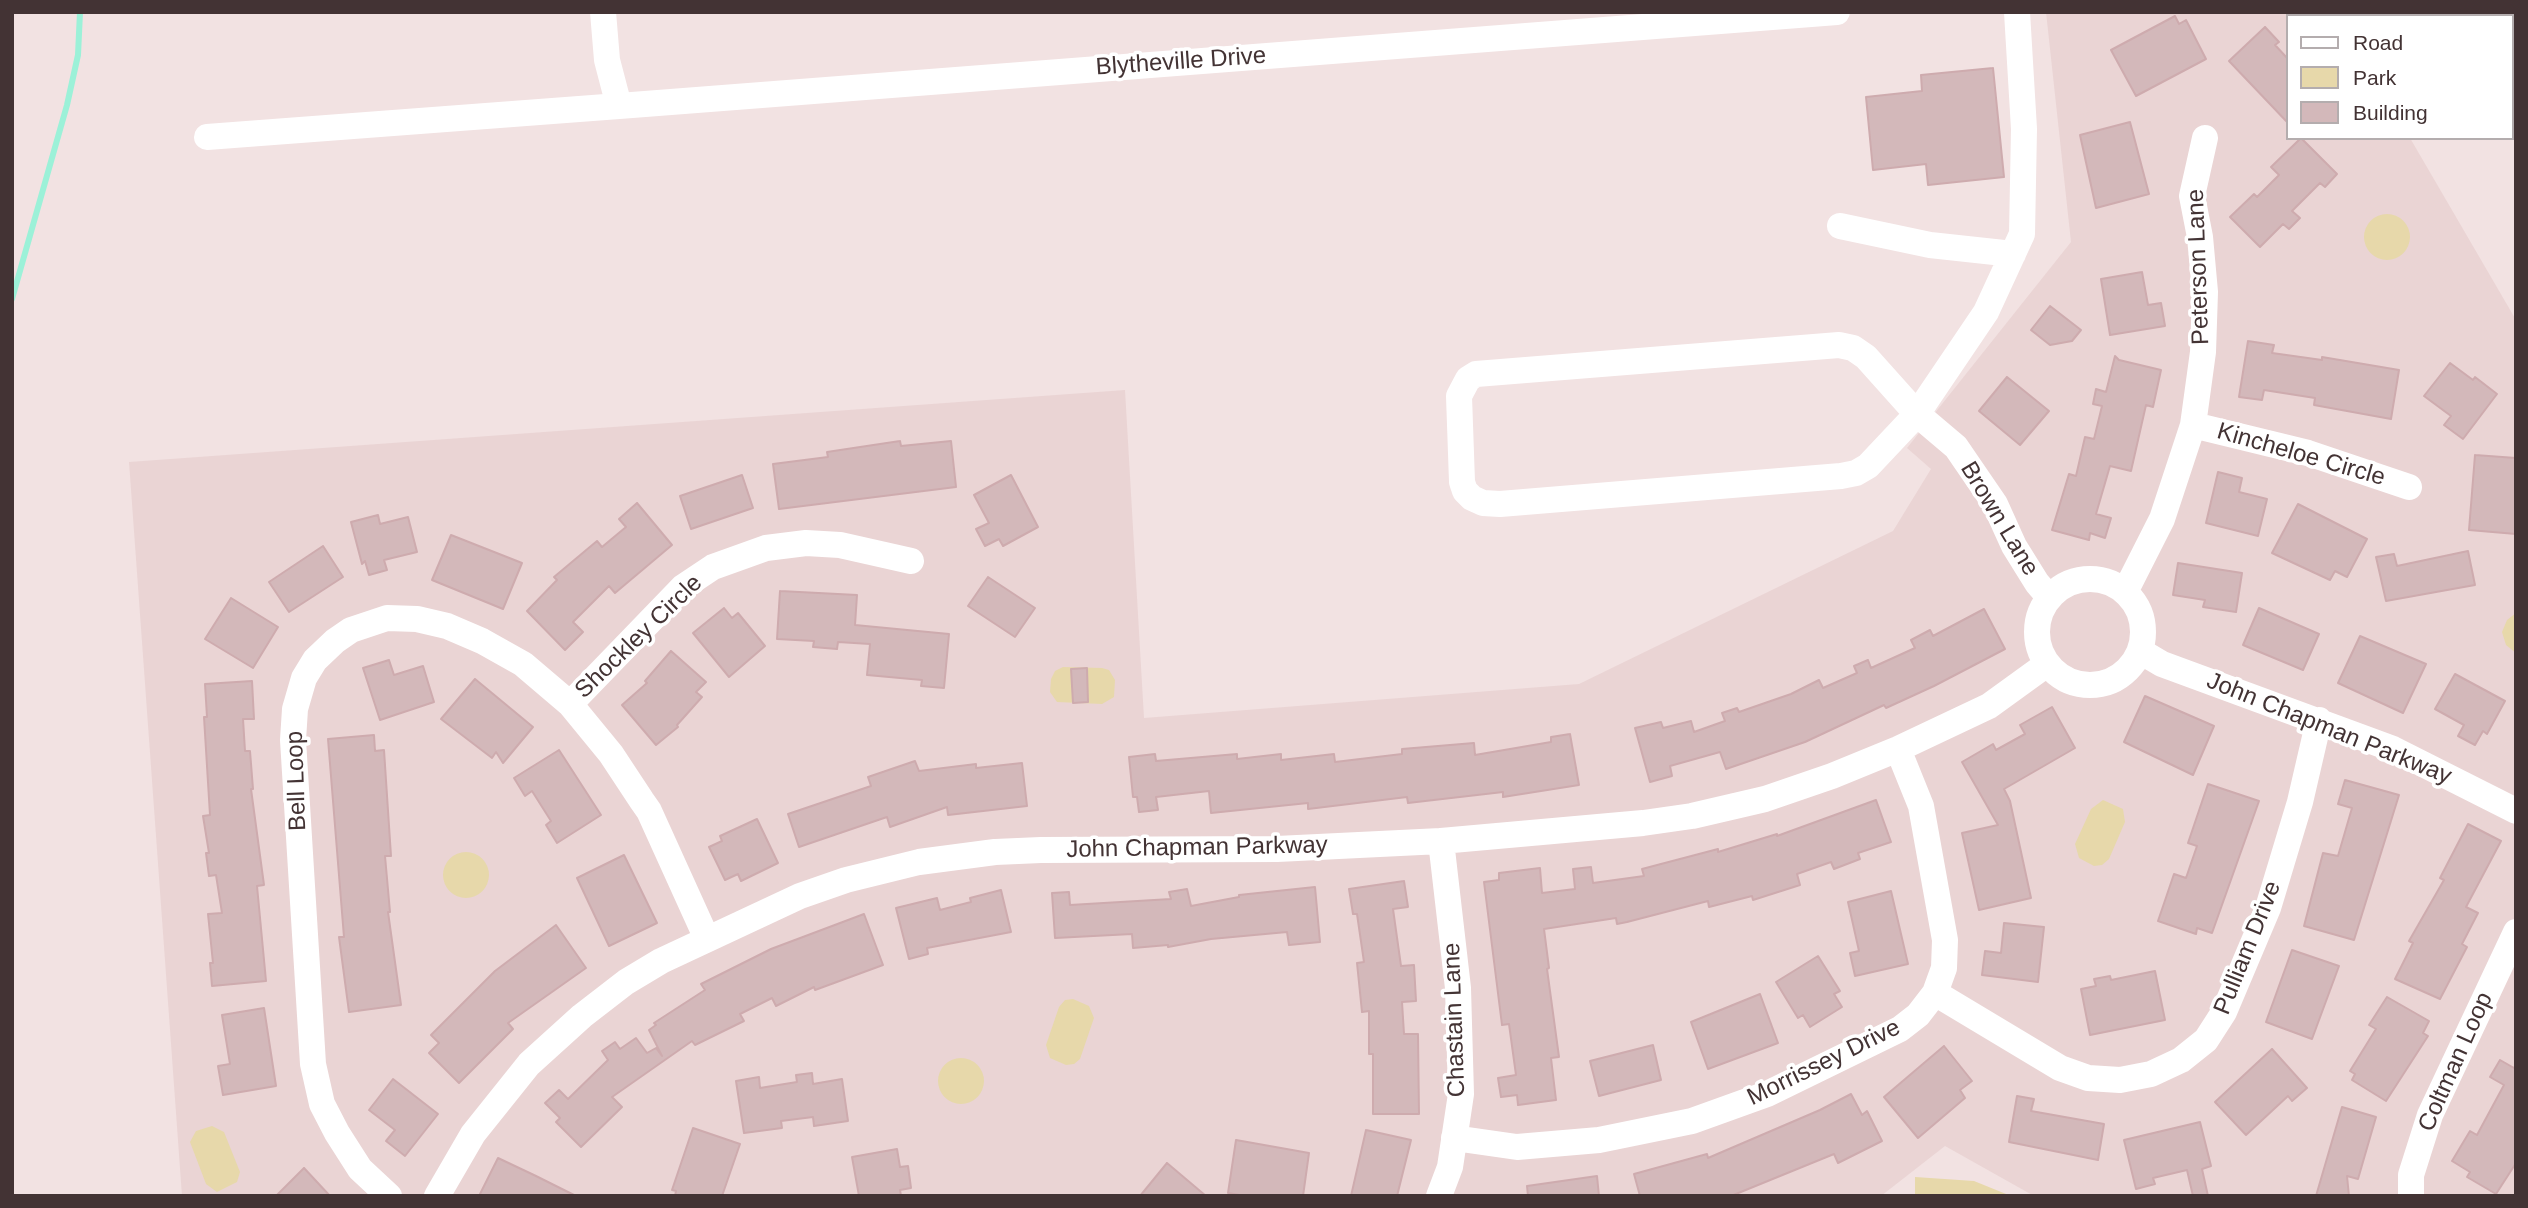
<!DOCTYPE html>
<style>
body{margin:0}
#map{position:relative;width:2528px;height:1208px;overflow:hidden;background:#f2e2e2;font-family:Helvetica,sans-serif}
canvas{display:block}
.frame{position:absolute;inset:0;border:14px solid #433334;pointer-events:none}
.legend{position:absolute;left:2286px;top:14px;width:228px;height:126px;box-sizing:border-box;background:#fff;border:2px solid #b4adae;margin:0;padding:9px 12px;list-style:none;font-size:21px;color:#433334}
.legend li{display:flex;align-items:center;gap:14px;height:35px}
.legend b{width:35px;border:2px solid #b4adae}
</style>
<div id="map">
<canvas width="2528" height="1208"></canvas>
<div class="frame"></div>
<ul class="legend">
<li><b style="height:9px;background:#fff"></b>Road</li>
<li><b style="height:19px;background:#e7d8aa"></b>Park</li>
<li><b style="height:19px;background:#d3b8ba"></b>Building</li>
</ul>
</div>
<script>
const context = document.querySelector('canvas').getContext('2d');
context.lineJoin = 'round';
function fillPath(path, color) {
  context.fillStyle = color;
  context.fill(path, 'evenodd');
}
function toPath(rows) {
  const path = new Path2D();
  for (const r of rows) {
    if (r.length === 3) {
      path.moveTo(r[0] + r[2], r[1]);
      path.arc(r[0], r[1], r[2], 0, 2 * Math.PI);
      continue;
    }
    path.moveTo(r[0], r[1]);
    for (let i = 2; i < r.length; i += 2) path.lineTo(r[i], r[i + 1]);
  }
  return path;
}
function trace(path, color, width, dash) {
  context.strokeStyle = color;
  context.lineWidth = width;
  context.lineCap = dash ? 'butt' : 'round';
  context.setLineDash(dash || []);
  context.stroke(path);
}
function drawText(font, color, halo, rows, align = 'center') {
  context.font = font + ' Helvetica,sans-serif';
  context.lineWidth = 7;
  context.setLineDash([]);
  context.textBaseline = 'middle';
  context.strokeStyle = halo;
  context.fillStyle = color;
  for (const [text, x, y, turn = 0] of rows) {
    context.save();
    context.translate(x, y);
    context.rotate((+turn || 0) * Math.PI / 180);
    context.textAlign = isNaN(turn) ? turn : align;
    if (halo) context.strokeText(text, 0, 0);
    context.fillText(text, 0, 0);
    context.restore();
  }
}
fillPath(toPath([
 [2046,12,2338,12,2340,16,2288,16,2288,138,2410,138,2516,320,2516,1196,2034,1196,1945,1146,1881,1196,182,1196,129,462,1125,390,1144,718,1579,684,1893,531,1931,469,1907,448,2071,242]
]), '#ead4d4');
fillPath(toPath([
 [2387,237,23],
 [2516,613,2516,653,2506,645,2502,632,2507,620],
 [1063,667,1102,668,1109,670,1115,680,1114,697,1102,704,1057,702,1050,692,1051,679,1055,671],
 [2103,800,2123,809,2125,822,2109,859,2102,865,2094,866,2079,858,2075,844,2091,809],
 [466,875,23],
 [1073,999,1089,1006,1094,1018,1080,1059,1074,1064,1066,1065,1050,1058,1046,1045,1059,1007,1065,1000],
 [961,1081,23],
 [212,1126,224,1132,240,1172,237,1182,217,1192,206,1184,190,1142,196,1131],
 [1915,1177,1974,1181,2011,1196,1915,1196]
]), '#e7d8aa');
trace(toPath([
 [12,299,67,105,78,55,80,12]
]), '#9cf1d8', 6);
const building = toPath([
 [2175,16,2179,24,2186,20,2206,59,2136,96,2111,50,2175,16],
 [2265,27,2279,42,2275,45,2288,59,2288,123,2229,61,2265,27],
 [1993,68,2004,177,1928,185,1926,164,1873,170,1866,97,1922,91,1921,75,1993,68],
 [2130,122,2149,194,2096,208,2080,135,2130,122],
 [2301,138,2337,174,2325,187,2320,183,2292,211,2300,218,2289,229,2283,224,2260,247,2230,217,2254,194,2257,197,2279,175,2271,167,2301,138],
 [2142,272,2148,305,2161,303,2165,326,2110,335,2101,279,2142,272],
 [2050,306,2081,330,2072,341,2050,345,2031,330,2050,306],
 [2248,341,2274,345,2272,353,2322,360,2322,357,2399,370,2391,419,2314,405,2315,398,2264,390,2262,400,2239,397,2248,341],
 [2115,356,2119,360,2161,370,2153,407,2146,405,2131,471,2110,466,2096,514,2111,518,2105,538,2090,533,2089,540,2052,530,2069,474,2076,476,2085,437,2094,439,2102,406,2093,404,2096,389,2106,392,2115,356],
 [2450,363,2473,380,2475,377,2497,394,2463,439,2444,425,2451,416,2424,396,2450,363],
 [2007,377,2049,411,2020,445,1979,411,2007,377],
 [900,441,901,446,951,441,956,487,779,509,773,464,828,457,827,452,900,441],
 [2475,455,2516,458,2516,534,2469,530,2475,455],
 [2218,472,2242,478,2239,492,2267,499,2258,536,2206,523,2218,472],
 [742,475,753,508,691,529,680,496,742,475],
 [1011,475,1038,527,1003,546,999,539,985,546,976,529,989,523,974,495,1011,475],
 [637,503,672,545,615,593,609,586,573,622,583,632,565,650,527,611,557,580,554,577,597,541,602,547,626,527,619,519,637,503],
 [2298,504,2367,539,2347,577,2335,571,2330,580,2272,553,2298,504],
 [378,515,380,524,408,517,417,552,384,560,387,570,369,575,365,561,362,564,351,522,378,515],
 [451,535,522,563,503,609,432,580,451,535],
 [323,546,343,577,289,612,269,582,323,546],
 [2468,551,2475,585,2386,601,2376,557,2394,554,2397,566,2468,551],
 [2178,563,2242,573,2236,612,2203,607,2205,600,2173,595,2178,563],
 [988,577,1035,608,1015,637,968,606,988,577],
 [780,591,857,595,855,625,949,634,944,688,921,686,922,680,867,675,870,644,838,642,837,649,813,647,814,641,777,639,780,591],
 [231,598,278,627,253,668,205,639,231,598],
 [724,608,732,618,738,613,765,646,729,677,693,633,724,608],
 [2259,608,2319,634,2303,670,2243,645,2259,608],
 [1984,609,2005,649,1934,686,1886,708,1884,705,1805,742,1726,769,1720,752,1670,766,1672,776,1650,782,1635,728,1661,722,1663,728,1691,721,1694,732,1725,721,1722,713,1737,708,1739,712,1791,694,1819,680,1823,688,1857,673,1854,666,1868,660,1871,668,1915,648,1911,640,1930,630,1933,636,1984,609],
 [2360,636,2426,664,2403,713,2338,683,2360,636],
 [671,651,706,682,696,692,702,697,677,725,678,727,656,745,622,705,647,683,645,681,671,651],
 [389,660,394,675,423,666,434,702,380,720,363,668,389,660],
 [1087,668,1088,702,1073,703,1071,669,1087,668],
 [2455,674,2505,701,2487,734,2483,731,2475,745,2458,736,2464,725,2435,709,2455,674],
 [475,679,533,727,503,763,496,752,492,758,441,719,475,679],
 [252,681,254,719,243,719,245,751,250,751,253,789,251,789,264,885,257,886,266,981,212,986,210,963,213,963,208,914,222,913,216,875,209,876,206,853,209,853,203,816,210,815,204,717,207,717,205,684,252,681],
 [2145,696,2214,726,2193,775,2124,742,2145,696],
 [2052,707,2075,748,2004,789,2010,801,2031,898,1979,910,1962,833,1998,825,1962,762,1993,744,1996,750,2025,734,2020,725,2052,707],
 [1570,734,1579,785,1503,797,1503,792,1408,803,1407,797,1308,809,1308,803,1211,813,1209,791,1156,797,1158,810,1139,812,1137,797,1133,797,1129,757,1155,754,1156,761,1237,754,1237,759,1281,754,1281,760,1334,754,1335,762,1402,754,1402,749,1474,743,1475,755,1551,742,1551,737,1570,734],
 [374,735,375,751,384,750,391,856,385,856,390,912,388,912,401,1005,349,1012,339,937,344,937,328,739,374,735],
 [559,750,601,815,557,843,546,825,551,821,532,791,525,796,514,778,559,750],
 [915,761,919,771,976,764,976,768,1022,763,1027,806,948,815,947,807,890,827,887,817,799,847,788,814,871,786,868,777,915,761],
 [2345,780,2399,795,2354,940,2304,926,2323,853,2338,856,2352,808,2338,804,2345,780],
 [2208,784,2259,801,2212,933,2197,928,2196,934,2158,921,2174,874,2186,878,2197,846,2188,843,2208,784],
 [1876,800,1891,842,1858,853,1860,859,1834,869,1831,862,1797,874,1800,885,1753,900,1752,896,1709,907,1708,901,1627,922,1617,924,1616,918,1544,929,1549,968,1547,969,1559,1057,1551,1058,1556,1100,1518,1105,1517,1095,1501,1097,1498,1078,1516,1075,1509,1024,1502,1025,1484,882,1499,880,1499,873,1540,868,1542,893,1575,889,1573,869,1591,867,1593,883,1644,876,1642,869,1718,849,1718,852,1777,834,1777,836,1876,800],
 [757,819,778,863,741,881,738,874,725,880,709,847,722,841,720,836,757,819],
 [2468,824,2501,841,2466,907,2478,913,2462,944,2467,947,2440,999,2395,979,2413,943,2409,941,2444,880,2440,878,2468,824],
 [624,855,657,923,609,946,577,878,624,855],
 [1404,881,1408,907,1393,909,1401,966,1414,965,1416,1001,1402,1002,1404,1034,1418,1034,1419,1114,1373,1114,1373,1054,1369,1054,1369,1011,1362,1012,1357,963,1364,962,1357,914,1353,914,1349,889,1404,881],
 [1315,887,1320,942,1289,945,1287,932,1211,939,1168,947,1168,945,1133,948,1132,934,1055,938,1052,893,1069,892,1070,905,1171,899,1169,892,1187,889,1191,906,1239,897,1239,895,1315,887],
 [1001,890,1011,932,927,948,928,954,909,959,896,908,937,898,940,910,971,902,970,898,1001,890],
 [1891,891,1908,964,1855,976,1850,953,1859,951,1848,902,1891,891],
 [864,914,883,965,815,990,814,987,776,1006,772,998,740,1014,744,1021,695,1045,692,1041,612,1097,622,1107,581,1147,556,1122,560,1118,545,1103,559,1090,568,1099,608,1060,602,1051,615,1042,620,1049,636,1038,647,1053,656,1048,662,1056,649,1030,656,1025,654,1023,705,990,701,984,771,949,864,914],
 [2004,923,2044,927,2038,982,1982,975,1985,951,2001,953,2004,923],
 [556,925,586,968,508,1023,513,1029,459,1083,429,1053,439,1043,431,1035,495,971,556,925],
 [2292,950,2339,966,2312,1039,2266,1022,2292,950],
 [1818,956,1840,991,1834,994,1842,1007,1810,1027,1803,1015,1798,1018,1776,982,1818,956],
 [2155,971,2165,1020,2090,1035,2081,989,2096,986,2094,979,2110,976,2111,980,2155,971],
 [1760,994,1778,1043,1708,1069,1691,1022,1760,994],
 [2387,997,2429,1021,2423,1033,2428,1036,2386,1101,2352,1080,2355,1074,2350,1071,2376,1029,2369,1025,2387,997],
 [264,1008,276,1086,223,1095,218,1066,230,1064,222,1015,264,1008],
 [1653,1045,1661,1080,1599,1096,1590,1061,1653,1045],
 [1944,1046,1972,1081,1960,1090,1965,1098,1918,1138,1884,1097,1944,1046],
 [2272,1049,2307,1088,2292,1101,2288,1096,2246,1135,2215,1102,2272,1049],
 [2500,1060,2514,1068,2516,1065,2516,1163,2496,1194,2467,1177,2470,1172,2452,1161,2470,1131,2477,1135,2504,1085,2490,1077,2500,1060],
 [812,1073,813,1084,842,1079,848,1121,814,1126,813,1117,781,1121,782,1128,744,1133,736,1081,759,1077,760,1088,797,1082,796,1075,812,1073],
 [393,1079,438,1114,405,1156,386,1141,395,1130,369,1110,393,1079],
 [1851,1094,1862,1115,1867,1111,1882,1141,1838,1163,1834,1154,1731,1196,1640,1196,1634,1174,1707,1154,1708,1158,1820,1110,1851,1094],
 [2017,1096,2034,1099,2031,1111,2104,1124,2098,1160,2009,1142,2017,1096],
 [2342,1107,2376,1117,2358,1179,2347,1176,2349,1196,2316,1196,2342,1107],
 [2200,1122,2211,1166,2202,1169,2208,1196,2193,1196,2187,1170,2153,1178,2155,1184,2136,1189,2124,1140,2200,1122],
 [693,1128,740,1144,722,1196,675,1196,676,1191,672,1190,693,1128],
 [1366,1130,1411,1140,1397,1196,1351,1196,1366,1130],
 [1236,1140,1309,1153,1303,1196,1245,1196,1228,1193,1236,1140],
 [897,1149,900,1167,908,1166,911,1188,900,1190,901,1196,859,1196,852,1157,897,1149],
 [498,1158,536,1176,576,1196,479,1196,498,1158],
 [1167,1163,1206,1196,1140,1196,1167,1163],
 [304,1168,330,1196,276,1196,304,1168],
 [1597,1176,1599,1196,1528,1196,1527,1186,1597,1176]
]);
fillPath(building, '#d3b8ba');
trace(building, '#ceabae', 2);
trace(toPath([
 [603,12,607,60,619,106,1837,12],
 [2017,12,2024,129,2022,234,1986,312,1917,414,1868,466,1856,473,1841,476,1500,504,1483,503,1472,498,1465,491,1462,482,1459,396,1468,379,1476,374,1839,345,1853,348,1866,357,1917,414,1956,447,1995,504,2014,546,2037,583,2049,597],
 [2484,12,2487,16],
 [2512,43,2516,46],
 [207,137,619,106],
 [1840,226,1930,245,2013,254],
 [2193,425,2308,453,2409,487],
 [2090,632,53],
 [2125,592,2162,519,2193,425,2203,352,2205,292,2200,237,2192,196,2205,138],
 [2140,651,2162,664,2393,749,2516,811],
 [570,704,683,587,713,567,766,548,806,543,840,545,911,561],
 [1935,993,2060,1068,2088,1078,2120,1080,2151,1074,2181,1060,2206,1040,2224,1012,2268,908,2300,802,2319,720],
 [1454,1138,1517,1147,1599,1140,1692,1121,1767,1094,1900,1029,1918,1015,1935,993,1944,968,1945,940,1921,806,1898,749],
 [389,1196,360,1169,337,1133,322,1104,313,1064,293,740,295,709,304,678,315,660,335,641,351,630,387,618,417,619,447,626,482,641,523,664,570,704,611,754,642,801,649,811,707,939],
 [437,1196,473,1134,529,1064,582,1016,626,982,661,961,800,896,846,880,919,862,995,852,1041,850,1277,849,1441,841,1643,823,1692,816,1765,799,1832,776,1898,749,1989,706,2047,664],
 [1439,1196,1450,1167,1461,1094,1458,988,1441,841],
 [2411,1196,2411,1175,2430,1115,2516,932]
]), '#fff', 26);
drawText('24px', '#433334', '#fff', [
 ["Blytheville Drive",1181,62,-4],
 ["Peterson Lane",2199,267,-92],
 ["Kincheloe Circle",2301,455,16],
 ["Brown Lane",1999,519,59],
 ["Shockley Circle",639,637,-44],
 ["John Chapman Parkway",2329,729,22],
 ["Bell Loop",297,781,-92],
 ["John Chapman Parkway",1197,848,-1],
 ["Pulliam Drive",2248,948,-68],
 ["Chastain Lane",1455,1020,-92],
 ["Coltman Loop",2456,1062,-66],
 ["Morrissey Drive",1824,1063,-26]
]);
</script>
